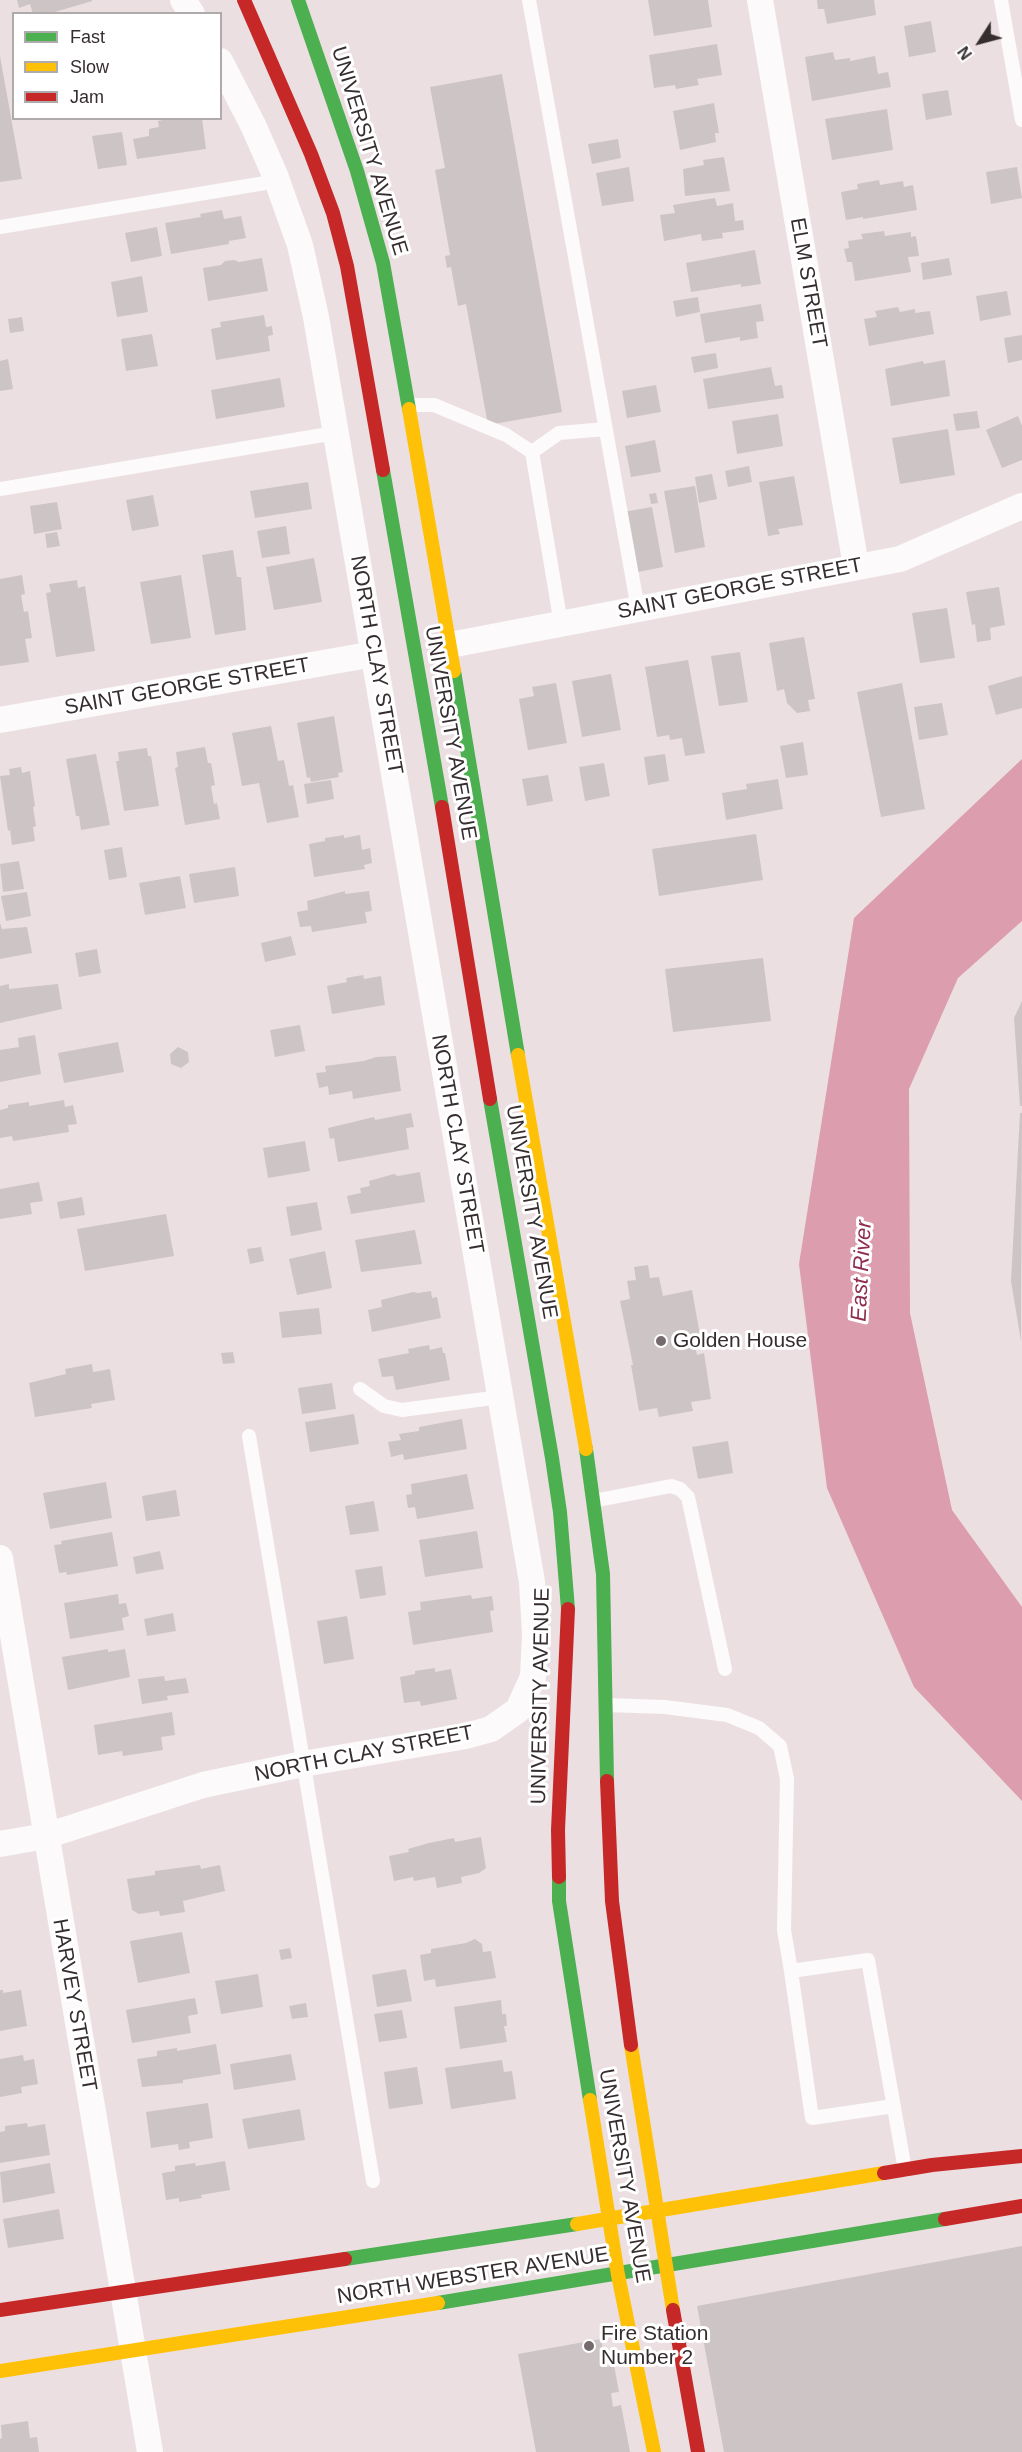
<!DOCTYPE html>
<style>
body{margin:0}
#map{position:relative;width:1022px;height:2452px;overflow:hidden;background:#ebdfe2;font-family:Helvetica,sans-serif}
canvas{display:block}
.legend{position:absolute;left:12px;top:12px;width:210px;height:108px;box-sizing:border-box;background:#fff;border:2px solid #afabac;margin:0;padding:8px 10px;list-style:none;font-size:18px;color:#362d2f}
.legend li{display:flex;align-items:center;gap:12px;height:30px}
.legend b{width:30px;border:2px solid #afabac}
.north{position:absolute;left:950px;top:12px;width:60px;height:60px;-webkit-text-stroke:4px #fff;paint-order:stroke;rotate:234deg;font-size:16px;font-weight:700;line-height:24px;text-align:center;color:#362d2f}
.north::after{content:'';display:block;margin:auto;width:21px;height:27px;background:#362d2f;clip-path:polygon(50% 0,100% 100%,50% 72%,0 100%)}
</style>
<div id="map">
<canvas width="1022" height="2452"></canvas>
<ul class="legend">
<li><b style="height:8px;background:#4caf50"></b>Fast</li>
<li><b style="height:8px;background:#ffc107"></b>Slow</li>
<li><b style="height:8px;background:#c62828"></b>Jam</li>
</ul>
<div class="north">N</div>
</div>
<script>
const context = document.querySelector('canvas').getContext('2d');
context.lineJoin = 'round';
function fillPath(path, color) {
  context.fillStyle = color;
  context.fill(path, 'evenodd');
}
function toPath(rows) {
  const path = new Path2D();
  for (const r of rows) {
    path.moveTo(r[0], r[1]);
    for (let i = 2; i < r.length; i += 2) path.lineTo(r[i], r[i + 1]);
  }
  return path;
}
function trace(path, color, width, dash) {
  context.strokeStyle = color;
  context.lineWidth = width;
  context.lineCap = dash ? 'butt' : 'round';
  context.setLineDash(dash || []);
  context.stroke(path);
}
function drawText(font, color, halo, rows, align = 'center') {
  context.font = font + ' Helvetica,sans-serif';
  context.lineWidth = 6;
  context.setLineDash([]);
  context.textBaseline = 'middle';
  context.strokeStyle = halo;
  context.fillStyle = color;
  for (const [text, x, y, turn = 0] of rows) {
    context.save();
    context.translate(x, y);
    context.rotate((+turn || 0) * Math.PI / 180);
    context.textAlign = isNaN(turn) ? turn : align;
    if (halo) context.strokeText(text, 0, 0);
    context.fillText(text, 0, 0);
    context.restore();
  }
}
fillPath(toPath([
 [1022,759,1022,921,958,978,909,1089,910,1313,952,1510,1022,1607,1022,1801,914,1687,827,1488,799,1264,854,918]
]), '#dc9dae');
fillPath(toPath([
 [17,0,92,0,92,1,48,14,33,14,30,4,19,8],
 [648,0,708,0,712,27,654,36],
 [817,0,874,0,876,15,827,24,824,9,818,9],
 [931,21,936,52,909,57,904,26],
 [717,44,722,75,697,79,699,85,676,89,675,85,654,88,649,55],
 [833,52,835,60,850,58,850,61,875,56,878,74,888,72,891,87,812,101,805,57],
 [0,56,22,179,0,182],
 [502,74,562,412,488,425,466,304,458,306,451,267,447,268,445,256,450,255,435,170,445,168,430,87],
 [948,90,952,115,926,120,922,94],
 [714,103,719,133,715,133,716,142,680,150,673,111],
 [887,109,893,150,832,160,825,119],
 [172,118,202,118,206,149,137,159,133,139,149,136,149,129,159,127,158,121],
 [122,132,127,165,98,169,92,136],
 [618,139,621,158,592,164,588,144],
 [724,157,730,191,685,196,683,169,704,165,703,160],
 [629,167,634,201,602,206,596,173],
 [1017,167,1022,198,991,204,986,172],
 [879,180,880,185,903,181,904,187,913,185,917,210,863,219,863,217,846,220,841,192,858,189,857,184],
 [715,198,717,206,733,203,735,221,743,220,744,230,722,233,723,238,702,241,701,234,664,241,660,215,675,213,673,205],
 [222,210,224,219,241,216,246,238,229,241,229,244,171,254,165,223,201,217,200,214],
 [157,227,162,256,131,262,125,233],
 [884,231,885,236,911,232,911,237,916,236,919,256,908,257,911,272,855,281,852,262,847,262,844,249,849,248,848,241,863,239,861,234],
 [755,250,761,284,741,287,741,284,691,292,686,263],
 [262,258,268,291,208,301,203,268,221,265,225,261,234,260,239,262],
 [949,258,952,275,923,280,921,263],
 [142,276,148,312,117,317,111,282],
 [1007,291,1011,315,980,321,976,296],
 [698,297,700,312,676,317,673,301],
 [761,304,764,321,756,322,758,338,740,341,740,337,705,343,700,314],
 [898,307,900,312,915,309,915,313,930,311,934,334,869,346,864,319,877,317,875,311],
 [264,315,266,327,272,326,273,335,268,336,270,351,216,360,211,329,221,327,220,322],
 [22,317,24,331,10,333,8,319],
 [152,334,158,366,126,371,121,339],
 [1022,335,1022,360,1008,363,1004,338],
 [716,353,718,368,694,373,691,357],
 [8,359,13,389,0,391,0,361],
 [945,360,950,396,891,406,885,369,923,361,924,364],
 [771,367,775,386,782,385,784,398,708,409,703,379],
 [280,378,285,407,216,419,211,390],
 [656,385,661,412,627,418,622,391],
 [977,411,980,428,956,431,953,414],
 [778,414,783,446,737,454,732,421],
 [1018,416,1022,426,1022,460,1002,468,986,430],
 [948,429,955,475,900,484,892,438],
 [655,440,661,472,631,477,625,446],
 [749,466,752,482,728,487,725,471],
 [712,474,717,499,699,503,695,477],
 [794,476,803,525,778,529,780,534,768,536,759,482],
 [308,482,312,509,255,518,250,491],
 [695,486,705,547,675,553,664,491],
 [656,493,658,503,651,504,649,494],
 [153,495,159,526,132,531,126,500],
 [57,502,62,529,34,534,30,506],
 [652,507,663,567,633,573,623,512],
 [286,526,290,554,262,558,257,531],
 [57,532,60,546,47,548,45,534],
 [233,550,237,577,241,577,246,630,215,635,202,555],
 [314,558,322,602,274,610,266,567],
 [22,575,25,594,21,595,24,612,28,611,32,638,25,639,29,662,0,666,0,579],
 [181,575,191,638,151,644,140,582],
 [77,580,78,588,85,586,95,651,56,657,46,593,51,592,49,584],
 [999,587,1005,625,990,628,991,640,977,642,975,624,972,625,966,592],
 [947,608,955,658,920,663,912,613],
 [804,637,815,699,808,700,810,711,797,713,787,703,784,689,777,691,769,643],
 [740,652,748,702,719,706,711,656],
 [688,660,705,753,685,756,682,738,670,740,669,735,657,737,645,667],
 [611,674,621,730,582,737,572,681],
 [1022,676,1022,708,996,715,988,686],
 [556,683,567,743,528,750,519,699,534,696,532,687],
 [902,683,925,809,881,817,857,692],
 [942,703,948,735,919,740,914,707],
 [334,716,343,772,338,773,339,777,311,782,310,777,307,778,297,723],
 [271,726,278,761,284,760,289,786,293,785,299,817,267,823,259,783,242,786,232,733],
 [803,742,808,775,786,778,780,746],
 [205,747,208,763,211,763,215,785,211,786,214,804,217,803,220,819,185,825,175,768,178,767,176,752],
 [147,748,148,756,151,756,159,806,124,811,116,761,119,761,118,752],
 [96,754,110,825,81,830,79,816,76,816,66,759],
 [665,754,669,781,648,785,644,757],
 [604,763,610,796,585,801,579,767],
 [21,767,22,773,30,771,35,806,33,807,36,826,33,827,35,841,12,845,10,830,8,831,0,776,10,775,9,769],
 [548,775,553,801,527,806,522,779],
 [778,779,783,809,726,820,722,793,747,789,746,784],
 [331,780,334,799,307,804,304,784],
 [756,834,763,880,659,896,652,849],
 [344,835,344,838,360,835,362,850,370,848,372,863,364,865,365,869,314,877,309,844,325,841,325,838],
 [122,847,127,877,109,880,104,850],
 [19,861,24,889,3,892,0,864],
 [235,867,239,896,194,903,189,874],
 [180,876,186,908,145,915,139,883],
 [345,891,345,894,369,891,372,911,365,912,367,923,312,932,311,926,300,927,297,912,308,910,307,901],
 [27,892,31,916,6,921,1,896],
 [0,923,2,929,27,927,32,953,0,959],
 [291,936,296,955,265,962,261,943],
 [97,949,101,973,79,977,75,953],
 [763,958,771,1021,673,1032,665,969],
 [363,975,364,979,381,976,385,1005,332,1014,327,986,347,982,346,978],
 [9,984,9,989,58,984,62,1009,0,1023,0,986],
 [1022,1001,1022,1106,1020,1106,1014,1018],
 [300,1025,305,1051,275,1057,270,1030],
 [35,1035,41,1074,0,1082,0,1050,19,1047,18,1038],
 [118,1042,124,1072,64,1083,58,1053],
 [178,1047,188,1052,189,1062,181,1068,171,1064,170,1054],
 [396,1056,401,1091,353,1099,352,1091,329,1095,328,1086,319,1088,316,1073,326,1072,325,1066,364,1061,376,1057],
 [64,1100,65,1107,73,1105,77,1124,68,1125,69,1132,13,1141,12,1136,0,1138,0,1110,8,1108,8,1105,29,1102,29,1106],
 [411,1113,414,1127,406,1128,409,1149,338,1162,334,1138,330,1139,328,1128,374,1117,375,1120],
 [1020,1113,1022,1113,1021,1341,1011,1281],
 [305,1141,310,1171,268,1178,263,1148],
 [420,1172,425,1202,351,1214,347,1196,361,1193,360,1188,370,1186,369,1181,394,1174,398,1176],
 [39,1182,43,1201,30,1203,32,1214,0,1219,0,1189],
 [82,1197,85,1215,60,1219,57,1202],
 [317,1202,322,1230,291,1236,286,1207],
 [166,1214,174,1256,85,1271,77,1229],
 [415,1230,422,1264,361,1272,355,1240],
 [261,1247,264,1261,250,1264,247,1249],
 [325,1251,332,1288,297,1295,289,1259],
 [648,1265,650,1278,659,1277,663,1296,692,1290,700,1335,693,1336,697,1355,704,1353,711,1399,691,1402,693,1411,659,1417,657,1408,639,1411,631,1365,633,1365,620,1301,630,1299,627,1281,636,1280,634,1267],
 [431,1291,432,1298,437,1297,441,1318,372,1332,368,1310,382,1307,381,1300,413,1292,418,1293],
 [319,1308,322,1334,282,1338,279,1312],
 [429,1345,430,1350,442,1347,443,1353,445,1353,450,1380,396,1390,393,1376,382,1377,378,1359,409,1353,408,1349],
 [233,1352,235,1363,223,1364,221,1353],
 [92,1364,93,1372,110,1369,115,1400,91,1404,92,1408,35,1417,29,1383,66,1374,65,1369],
 [332,1383,336,1409,302,1414,298,1388],
 [354,1414,359,1444,310,1452,305,1422],
 [462,1419,467,1449,404,1460,403,1454,391,1457,388,1442,401,1440,399,1434,419,1431,419,1427],
 [728,1441,733,1473,698,1479,692,1447],
 [467,1474,474,1509,417,1519,415,1507,408,1508,406,1495,412,1494,411,1484],
 [106,1482,112,1518,50,1529,43,1493],
 [176,1490,180,1516,146,1521,142,1496],
 [374,1501,379,1531,350,1535,345,1506],
 [477,1531,483,1568,425,1577,419,1540],
 [112,1532,118,1566,67,1575,66,1572,59,1573,54,1545,62,1544,61,1541],
 [160,1551,164,1569,136,1574,133,1557],
 [382,1566,386,1595,360,1599,355,1570],
 [118,1594,119,1604,126,1603,129,1616,122,1618,124,1630,70,1639,64,1603],
 [471,1595,472,1599,492,1596,494,1610,490,1611,493,1632,413,1645,408,1612,421,1610,420,1602],
 [173,1613,176,1631,147,1636,144,1619],
 [347,1616,354,1659,324,1664,317,1621],
 [108,1649,108,1652,125,1649,130,1677,68,1690,62,1657],
 [435,1668,435,1672,451,1669,457,1699,421,1706,420,1701,404,1703,400,1677,415,1674,415,1671],
 [164,1676,165,1681,186,1678,189,1693,167,1696,168,1700,142,1704,138,1679],
 [172,1712,175,1735,161,1737,163,1750,123,1756,122,1751,98,1755,94,1725],
 [481,1837,486,1868,479,1873,461,1877,462,1883,437,1888,435,1877,414,1881,413,1877,394,1881,389,1856,409,1852,408,1849,429,1843,454,1838,455,1842],
 [200,1865,201,1869,220,1865,225,1891,183,1901,185,1912,160,1916,159,1911,139,1914,132,1910,127,1879,155,1875,155,1871],
 [182,1932,190,1973,138,1983,130,1941],
 [475,1939,482,1944,483,1952,491,1951,496,1978,436,1987,435,1979,424,1981,420,1955,431,1953,431,1949,466,1943],
 [290,1948,292,1958,281,1960,279,1950],
 [406,1969,412,2001,377,2007,372,1975],
 [258,1974,263,2007,221,2014,215,1981],
 [0,1990,3,1990,3,1993,21,1990,27,2026,0,2031],
 [195,1998,198,2014,188,2016,191,2033,132,2043,126,2010],
 [501,2000,502,2014,506,2014,507,2026,504,2026,507,2042,460,2049,454,2007],
 [306,2003,308,2017,292,2019,289,2006],
 [402,2010,407,2038,379,2042,374,2014],
 [216,2044,221,2074,183,2080,183,2083,142,2087,137,2059,157,2056,157,2051,177,2048,177,2051],
 [291,2054,296,2080,234,2090,230,2064],
 [23,2055,24,2061,34,2059,38,2084,21,2087,22,2093,0,2097,0,2059],
 [502,2060,504,2072,512,2071,516,2099,451,2109,445,2068],
 [417,2067,423,2104,389,2109,384,2072],
 [208,2103,213,2138,189,2142,190,2148,179,2150,178,2144,151,2148,146,2112],
 [300,2109,305,2140,248,2149,242,2119],
 [27,2123,28,2127,45,2124,50,2155,0,2163,0,2132,5,2131,5,2126],
 [225,2161,230,2190,201,2195,202,2198,179,2202,179,2198,166,2200,162,2173,175,2171,175,2166,195,2163,196,2166],
 [50,2163,55,2193,3,2203,0,2172],
 [59,2209,64,2239,8,2248,3,2219],
 [1022,2246,1022,2452,724,2452,697,2306],
 [601,2339,606,2367,614,2365,619,2392,611,2393,613,2407,621,2405,630,2452,536,2452,518,2354],
 [28,2421,30,2438,37,2437,39,2452,0,2452,0,2439,2,2438,1,2425]
]), '#cdc4c6');
trace(toPath([
 [529,0,638,609],
 [1001,0,1022,120],
 [0,227,277,181],
 [408,405,434,405,506,435,532,452,561,624],
 [532,452,559,433,606,429],
 [0,489,335,433],
 [360,1389,384,1406,402,1410,500,1397],
 [249,1436,373,2181],
 [593,1501,671,1486,680,1489,688,1497,725,1669],
 [606,1705,665,1707,727,1715,759,1728,780,1746,787,1779,784,1930,791,1971,868,1960,905,2170],
 [791,1971,812,2118,894,2106]
]), '#fcfafb', 14);
trace(toPath([
 [183,0,192,14],
 [760,0,856,566],
 [450,645,900,559,1022,506],
 [0,720,374,654],
 [0,1558,150,2452],
 [0,1844,46,1836,203,1785,303,1764,466,1736,491,1729,518,1710,533,1677,535,1634,532,1582,316,317,300,245,275,175,253,125,220,61]
]), '#fcfafb', 26);
trace(toPath([
 [298,0,357,171,383,263,409,409],
 [383,470,442,807],
 [454,671,518,1055],
 [490,1099,552,1458,560,1512,568,1609],
 [586,1449,603,1574,607,1781],
 [559,1877,559,1901,590,2100],
 [345,2259,577,2224],
 [438,2303,945,2219]
]), '#4caf50', 14);
trace(toPath([
 [409,409,454,671],
 [518,1055,586,1449],
 [631,2045,673,2310],
 [590,2100,618,2275,654,2452],
 [577,2224,884,2173],
 [0,2371,438,2303]
]), '#ffc107', 14);
trace(toPath([
 [244,0,311,154,333,213,347,266,383,470],
 [442,807,490,1099],
 [607,1781,612,1901,631,2045],
 [559,1877,558,1830,568,1609],
 [884,2173,932,2165,1022,2156],
 [945,2219,1022,2206],
 [0,2310,345,2259],
 [673,2310,698,2452]
]), '#c62828', 14);
for (const [x, y, r, color] of [
 [661,1341,6,"#756b6e"],
 [589,2346,6,"#756b6e"]
]) {
  const dot = new Path2D();
  dot.arc(x, y, r, 0, 2 * Math.PI);
  context.fillStyle = color;
  context.fill(dot);
  trace(dot, '#fff', 2);
}
drawText('21px', '#362d2f', '#fff', [
 ["UNIVERSITY AVENUE",369,151,73],
 ["ELM STREET",808,283,80],
 ["SAINT GEORGE STREET",740,589,-11],
 ["NORTH CLAY STREET",376,665,80],
 ["SAINT GEORGE STREET",187,687,-10],
 ["UNIVERSITY AVENUE",450,733,80],
 ["NORTH CLAY STREET",457,1144,80],
 ["UNIVERSITY AVENUE",531,1212,80],
 ["UNIVERSITY AVENUE",541,1696,-89],
 ["NORTH CLAY STREET",364,1754,-11],
 ["HARVEY STREET",74,2005,80],
 ["UNIVERSITY AVENUE",624,2176,80],
 ["NORTH WEBSTER AVENUE",473,2276,-9]
]);
drawText('21px', '#362d2f', '#fff', [
 ["Golden House",673,1341],
 ["Fire Station",601,2334],
 ["Number 2",601,2358]
], 'left');
drawText('italic 22px', '#902c4f', '#fff', [
 ["East River",862,1271,-87]
]);
</script>
